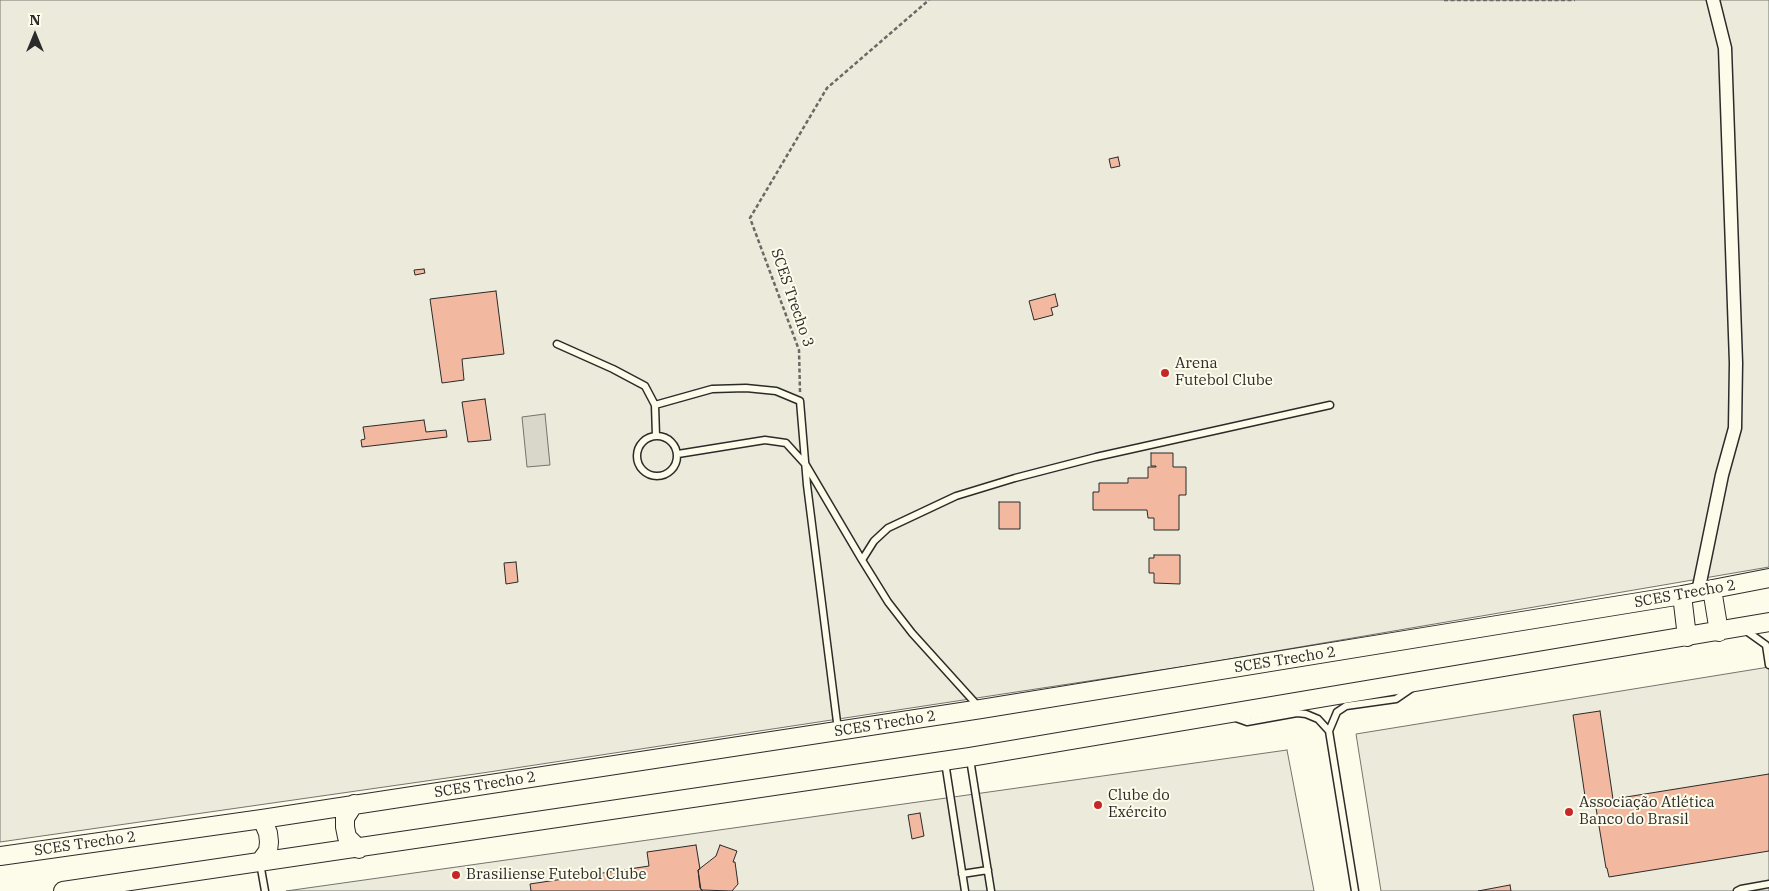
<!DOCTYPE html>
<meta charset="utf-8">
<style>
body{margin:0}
#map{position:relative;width:1769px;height:891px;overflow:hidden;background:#fdfbea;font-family:"IBM Plex Serif",serif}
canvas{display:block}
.north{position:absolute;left:10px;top:10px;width:50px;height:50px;-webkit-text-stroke:4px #fdfbea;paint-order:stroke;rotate:0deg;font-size:14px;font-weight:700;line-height:20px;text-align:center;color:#2b2b2b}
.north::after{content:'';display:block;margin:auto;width:18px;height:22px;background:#2b2b2b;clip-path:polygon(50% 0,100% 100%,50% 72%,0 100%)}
</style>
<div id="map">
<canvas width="1769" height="891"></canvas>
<div class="north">N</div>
</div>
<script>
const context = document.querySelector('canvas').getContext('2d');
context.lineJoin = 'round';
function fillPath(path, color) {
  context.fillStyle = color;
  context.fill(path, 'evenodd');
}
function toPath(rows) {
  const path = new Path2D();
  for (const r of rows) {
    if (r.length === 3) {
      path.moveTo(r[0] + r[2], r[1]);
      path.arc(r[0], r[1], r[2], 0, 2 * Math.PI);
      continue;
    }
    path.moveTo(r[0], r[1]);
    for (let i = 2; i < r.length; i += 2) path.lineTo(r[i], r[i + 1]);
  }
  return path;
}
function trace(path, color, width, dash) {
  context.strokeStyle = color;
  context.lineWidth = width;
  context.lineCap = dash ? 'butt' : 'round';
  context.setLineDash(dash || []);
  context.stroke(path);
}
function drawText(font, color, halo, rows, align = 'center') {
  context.font = font + ' "IBM Plex Serif",serif';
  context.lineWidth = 4;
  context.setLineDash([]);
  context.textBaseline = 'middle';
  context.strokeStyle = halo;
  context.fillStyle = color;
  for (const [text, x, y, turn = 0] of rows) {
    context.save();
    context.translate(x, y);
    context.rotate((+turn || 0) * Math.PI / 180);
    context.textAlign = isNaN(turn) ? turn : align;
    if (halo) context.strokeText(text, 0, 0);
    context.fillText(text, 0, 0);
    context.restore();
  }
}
const green = toPath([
 [0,0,1769,0,1769,567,1194,665,489,772,0,842,0,0],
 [1769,667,1769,891,1381,891,1356,734,1769,667],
 [1287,750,1314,891,286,891,1287,750]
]);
fillPath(green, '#ecebdb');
trace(green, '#74746e', 1);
const water = toPath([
 [545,414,550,465,527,467,522,417,545,414]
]);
fillPath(water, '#d8d7c9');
trace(water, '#74746e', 1);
const building = toPath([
 [1118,157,1120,166,1111,168,1109,159,1118,157],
 [424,269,425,273,415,275,414,270,424,269],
 [496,291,504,354,462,359,464,380,442,383,430,299,496,291],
 [1055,294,1058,306,1051,308,1053,315,1034,320,1029,301,1055,294],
 [485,399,491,440,468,442,462,402,485,399],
 [424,420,426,432,446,430,447,437,362,447,361,440,365,439,363,427,424,420],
 [1151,453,1173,453,1173,467,1186,467,1186,495,1179,495,1179,530,1154,530,1154,518,1148,518,1147,510,1093,510,1093,492,1099,492,1099,483,1128,483,1128,478,1148,478,1148,467,1156,467,1156,466,1151,466,1151,453],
 [999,502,1020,502,1020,529,999,529,999,502],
 [1154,555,1180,555,1180,584,1154,583,1154,573,1149,573,1149,558,1154,558,1154,555],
 [516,562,518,582,506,584,504,563,516,562],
 [1600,711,1613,799,1586,803,1573,715,1600,711],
 [1769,774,1769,851,1609,877,1607,868,1606,868,1595,802,1769,774],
 [920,813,924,836,912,839,908,815,920,813],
 [696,845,700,869,698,870,700,888,703,891,531,891,530,884,649,866,647,852,696,845],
 [720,845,737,851,733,862,735,862,738,884,732,891,701,890,698,870,716,856,720,845],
 [1510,885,1511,891,1478,891,1510,885]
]);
fillPath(building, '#f2b8a0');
trace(building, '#2b2b2b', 1);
const lane = toPath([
 [557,344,613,369,645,386,655,405,656,436],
 [655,405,712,389,746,388,776,391,800,401,807,485,838,730],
 [657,456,20],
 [678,454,765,440,786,443,806,465,862,560],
 [1745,630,1766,645,1769,665],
 [978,706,912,633,888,602,862,560,874,541,888,528,956,496,1015,478,1096,457,1330,405],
 [1233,717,1247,722,1297,713,1306,714,1318,719,1329,731],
 [970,759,991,891],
 [945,762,965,891],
 [260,863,265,891],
 [962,874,988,870],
 [1355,891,1329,731,1337,712,1346,706,1396,699,1412,688],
 [1737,891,1741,889,1769,884]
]);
const street = toPath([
 [1698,592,1722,475,1735,428,1736,363,1725,48,1713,0]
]);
const secondary = toPath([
 [1712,589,1719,632],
 [1682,595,1687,637],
 [354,804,345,818,345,827,347,837,359,849],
 [0,856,262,819,981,709,1682,595,1769,578],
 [260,862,268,851,269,842,268,833,262,819],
 [63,891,970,757,1769,622]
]);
trace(lane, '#2b2b2b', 9);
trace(street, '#2b2b2b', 15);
trace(secondary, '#2b2b2b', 20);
trace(toPath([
 [1444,0,1575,0],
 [800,392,799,350,750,218,827,88,929,0]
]), '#6a6964', 2.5, [4, 2.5]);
trace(lane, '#fdfbea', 6);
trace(street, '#fdfbea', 12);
trace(secondary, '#fdfbea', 18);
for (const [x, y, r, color] of [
 [1165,373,5,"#c62828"],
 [1098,805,5,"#c62828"],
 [1569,812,5,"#c62828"],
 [456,875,5,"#c62828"]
]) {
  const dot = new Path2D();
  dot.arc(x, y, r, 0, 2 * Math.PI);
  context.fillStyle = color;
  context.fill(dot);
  trace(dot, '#fdfbea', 2);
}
drawText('15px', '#2b2b2b', '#fdfbea', [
 ["SCES Trecho 3",792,298,71],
 ["SCES Trecho 2",1685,594,-10],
 ["SCES Trecho 2",1285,660,-9],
 ["SCES Trecho 2",885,724,-9],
 ["SCES Trecho 2",485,785,-9],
 ["SCES Trecho 2",85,844,-8]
]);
drawText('15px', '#2b2b2b', '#fdfbea', [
 ["Arena",1175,364],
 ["Futebol Clube",1175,381],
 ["Clube do",1108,796],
 ["Exército",1108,813],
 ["Associação Atlética",1579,803],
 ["Banco do Brasil",1579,820],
 ["Brasiliense Futebol Clube",466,875]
], 'left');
</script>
